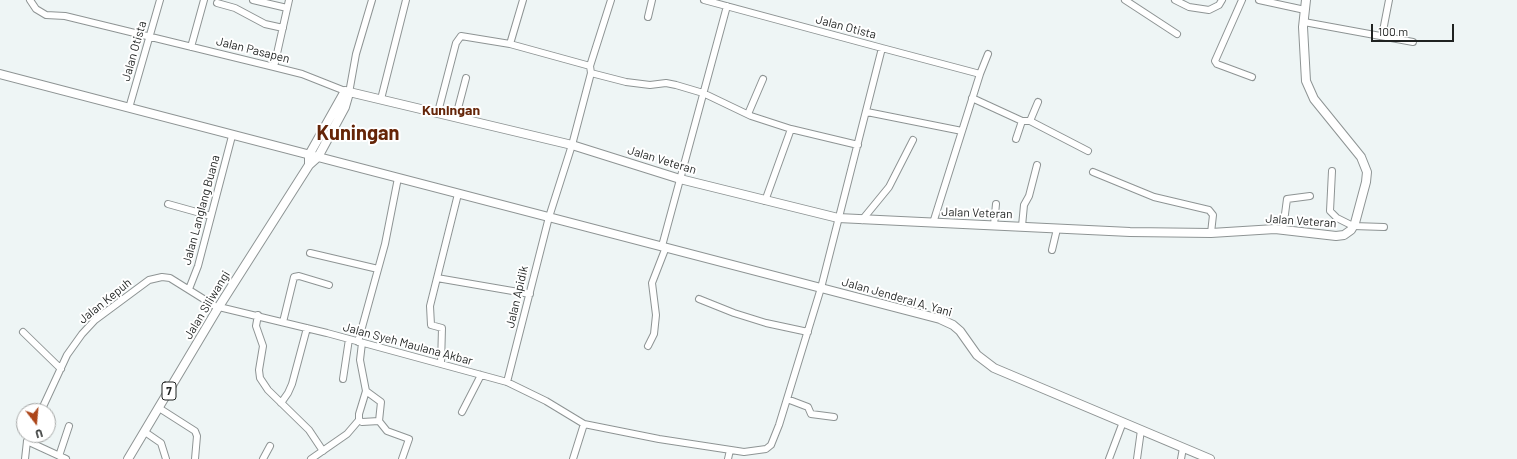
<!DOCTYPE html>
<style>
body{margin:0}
#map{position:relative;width:1517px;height:459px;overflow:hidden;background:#eef5f5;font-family:Barlow,sans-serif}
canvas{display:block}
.north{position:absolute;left:16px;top:403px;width:40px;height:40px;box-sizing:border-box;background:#fff;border:1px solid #a5a7a6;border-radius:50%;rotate:164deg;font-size:11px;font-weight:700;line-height:16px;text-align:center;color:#1f2221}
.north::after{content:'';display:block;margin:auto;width:14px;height:18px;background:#ac461a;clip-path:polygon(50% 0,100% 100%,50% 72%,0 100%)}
.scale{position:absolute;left:1371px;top:24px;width:83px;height:18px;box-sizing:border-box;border:2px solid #1f2221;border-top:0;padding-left:5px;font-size:12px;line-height:14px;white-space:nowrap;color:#1f2221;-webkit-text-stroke:3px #fff;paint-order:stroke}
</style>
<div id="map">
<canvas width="1517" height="459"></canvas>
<div class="north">U</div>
<div class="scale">100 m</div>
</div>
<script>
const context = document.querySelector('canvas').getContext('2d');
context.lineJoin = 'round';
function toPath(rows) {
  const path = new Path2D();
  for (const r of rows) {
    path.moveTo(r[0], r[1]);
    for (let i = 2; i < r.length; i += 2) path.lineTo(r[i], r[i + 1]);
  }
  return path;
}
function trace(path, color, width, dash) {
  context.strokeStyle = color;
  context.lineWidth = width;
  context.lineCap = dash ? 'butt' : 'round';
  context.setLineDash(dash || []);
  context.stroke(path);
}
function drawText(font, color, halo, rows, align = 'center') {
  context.font = font + ' Barlow,sans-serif';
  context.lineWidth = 4;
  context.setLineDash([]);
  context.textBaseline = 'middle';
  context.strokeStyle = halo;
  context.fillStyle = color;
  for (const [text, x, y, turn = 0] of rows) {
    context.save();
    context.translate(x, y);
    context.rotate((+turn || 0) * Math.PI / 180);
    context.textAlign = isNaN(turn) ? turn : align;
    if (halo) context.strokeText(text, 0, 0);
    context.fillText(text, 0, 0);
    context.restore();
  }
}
const minor = toPath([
 [30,0,36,9,46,15,65,16,274,67,302,74,345,91],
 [253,0,287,8],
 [1125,0,1177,34],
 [1175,0,1189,7,1209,10,1219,5,1222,0],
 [1242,0,1215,61,1217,64,1252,77],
 [1259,0,1305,10],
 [217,3,235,8,265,24,283,28],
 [648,17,652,0],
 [1304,22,1413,42],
 [1382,36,1389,0],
 [510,44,523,0],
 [191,47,204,0],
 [882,48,980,74],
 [274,67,289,0],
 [591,73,626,82,650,85,666,83,676,85,703,93,751,116,791,129,858,145],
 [349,93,356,54,372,0],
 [972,98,1022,121,1030,121,1088,151],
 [381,99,406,0],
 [129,108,160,0],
 [438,112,456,43,461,36,510,44,590,66],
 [867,112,962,131],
 [748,114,763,79],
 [456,116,466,78],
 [1030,121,1038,102],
 [1016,139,1022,121],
 [1332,171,1330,211,1337,218,1353,226,1384,227],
 [1093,172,1154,197,1209,210,1213,215,1211,233],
 [765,201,791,129],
 [168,204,211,216],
 [862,220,889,187,913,140],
 [933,223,980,74,988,54],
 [994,225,996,204],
 [1022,226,1024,205,1029,196,1037,165],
 [1283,229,1287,199,1310,196],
 [662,246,727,6],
 [1052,250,1057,229],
 [310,253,378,269],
 [437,278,530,294],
 [189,289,198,266,232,136],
 [699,299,734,313,766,323,808,332],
 [219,307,327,333,507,382,546,401,584,424,659,439,744,452,766,449,771,445,779,425,821,288,882,48,704,0],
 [258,315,256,326,263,346,259,370,260,378,268,390,309,430,323,451],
 [283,322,294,277,299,276,329,285],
 [23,332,61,369],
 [358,342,385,244,398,178],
 [362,343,360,360,366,391,359,414,359,420,362,422,379,421,387,431,409,439,402,459],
 [648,346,654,334,656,315,652,283,666,247],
 [441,364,442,328,431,325,430,306,458,194],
 [343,379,349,339],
 [507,382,549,217,572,145,591,73,590,66,611,0],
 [366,391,381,402,379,421],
 [787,399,808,407,811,414,834,417],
 [281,403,288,393,292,384,307,328],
 [159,408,195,431,197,436,195,459],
 [41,411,67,355,82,334,95,320,149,280,162,277,170,278,218,308],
 [462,412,481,375],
 [145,432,161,443,166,459],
 [27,441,66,459],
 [59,456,69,426],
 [25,459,27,441,30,435],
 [263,459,270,446],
 [311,459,347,434,359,420],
 [573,459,584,424],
 [728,459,730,450],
 [1109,459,1123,422],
 [1137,459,1141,430],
 [1181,459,1183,448]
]);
const major = toPath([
 [0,74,940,319,953,325,960,331,977,355,994,368,1210,459],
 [309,165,309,155,345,91,572,145,680,179,838,218,1130,232,1211,233,1275,229,1336,236,1344,235,1351,230,1355,223,1366,182,1367,172,1361,157,1314,99,1306,81,1303,27,1306,0],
 [128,459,218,308,309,165,318,157,345,107,349,93]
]);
trace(minor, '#8e9494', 8);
trace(major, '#8e9494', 10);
trace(minor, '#fff', 6);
trace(major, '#fff', 8);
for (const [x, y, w] of [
 [169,391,14]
]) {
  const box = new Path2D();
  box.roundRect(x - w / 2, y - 9, w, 18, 3);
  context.fillStyle = '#fff';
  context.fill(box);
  trace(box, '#1f2221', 1);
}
drawText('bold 11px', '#1f2221', null, [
 ["7",169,391]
]);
drawText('12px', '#1f2221', '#fff', [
 ["Jalan Otista",846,27,15],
 ["Jalan Pasapen",253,50,14],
 ["Jalan Otista",134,51,-74],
 ["Jalan Veteran",662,160,17],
 ["Jalan Langlang Buana",201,210,-75],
 ["Jalan Veteran",977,213,2],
 ["Jalan Veteran",1301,221,4],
 ["Jalan Apidik",517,297,-77],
 ["Jalan Jenderal A. Yani",897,297,16],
 ["Jalan Kepuh",105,301,-39],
 ["Jalan Siliwangi",207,305,-59],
 ["Jalan Syeh Maulana Akbar",408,344,15]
]);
drawText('bold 14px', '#652508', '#fff', [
 ["Kuningan",451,110]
]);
drawText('bold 20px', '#652508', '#fff', [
 ["Kuningan",358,133]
]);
</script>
